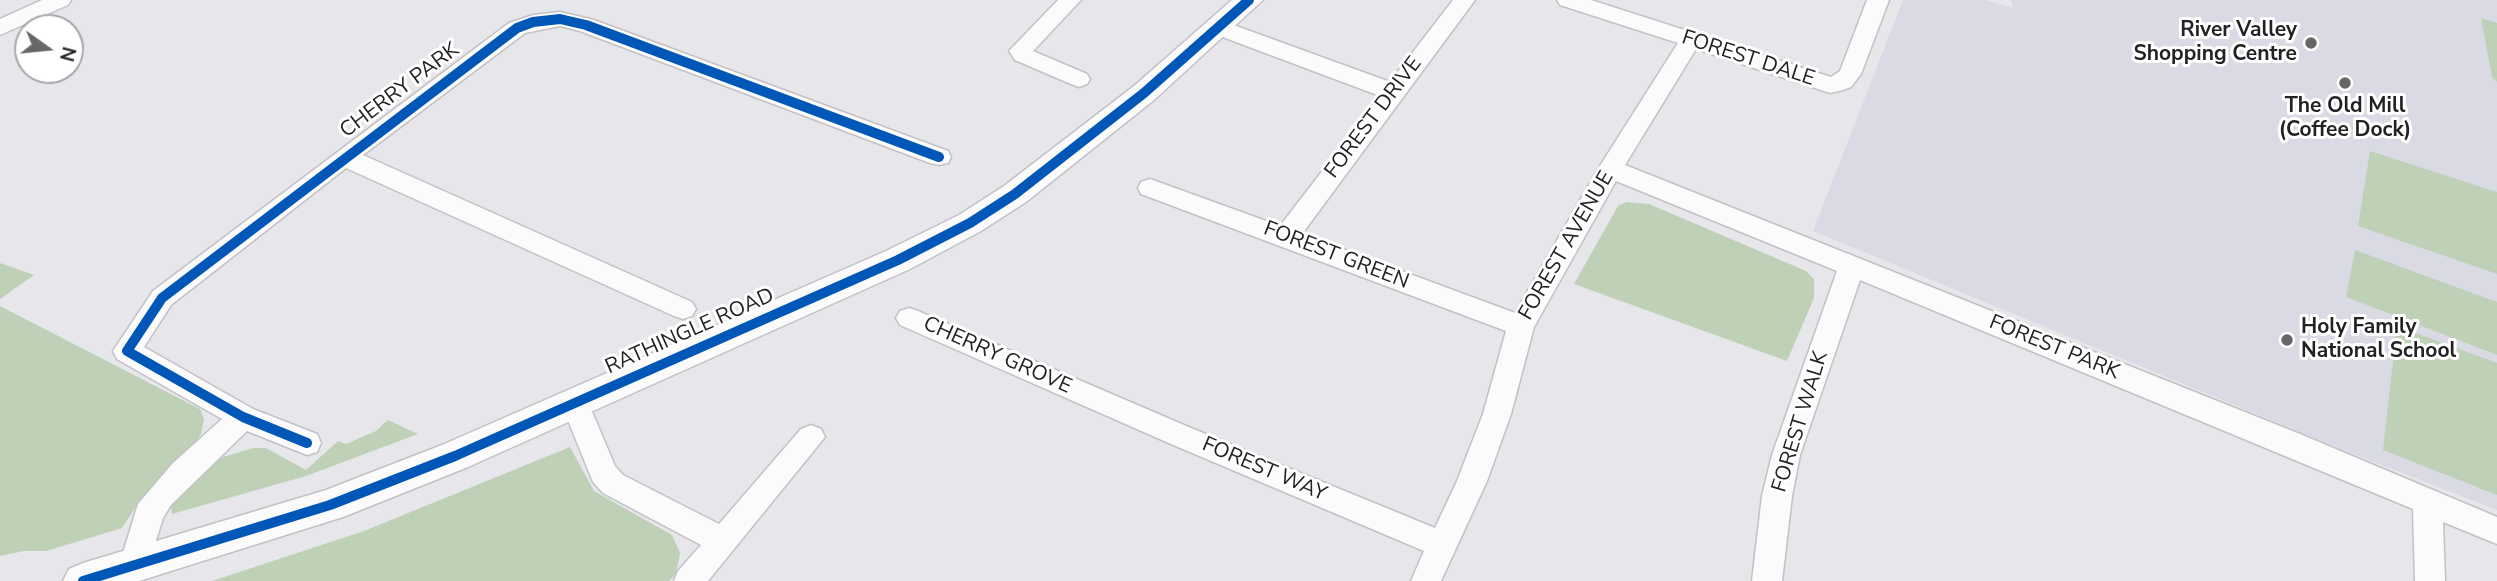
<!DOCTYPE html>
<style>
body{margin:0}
#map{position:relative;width:2497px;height:581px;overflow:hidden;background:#e6e6eb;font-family:"Nunito Sans",sans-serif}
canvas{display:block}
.north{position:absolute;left:14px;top:14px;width:70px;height:70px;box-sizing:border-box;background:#fff;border:2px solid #a7a7a8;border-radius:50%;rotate:105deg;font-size:19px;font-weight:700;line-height:28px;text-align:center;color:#222225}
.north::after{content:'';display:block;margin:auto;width:24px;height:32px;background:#67676a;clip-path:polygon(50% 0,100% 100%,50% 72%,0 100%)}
</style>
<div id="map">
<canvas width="2497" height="581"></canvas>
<div class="north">N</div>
</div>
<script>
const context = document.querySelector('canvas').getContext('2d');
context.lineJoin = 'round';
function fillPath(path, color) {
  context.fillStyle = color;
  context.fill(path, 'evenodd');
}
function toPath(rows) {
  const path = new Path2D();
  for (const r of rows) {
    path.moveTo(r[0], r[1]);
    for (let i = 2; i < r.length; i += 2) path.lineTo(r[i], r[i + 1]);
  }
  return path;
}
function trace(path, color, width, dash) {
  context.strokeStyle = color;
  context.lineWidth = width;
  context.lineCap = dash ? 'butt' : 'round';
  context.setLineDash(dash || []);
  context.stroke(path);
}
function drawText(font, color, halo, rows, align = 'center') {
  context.font = font + ' "Nunito Sans",sans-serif';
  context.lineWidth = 6;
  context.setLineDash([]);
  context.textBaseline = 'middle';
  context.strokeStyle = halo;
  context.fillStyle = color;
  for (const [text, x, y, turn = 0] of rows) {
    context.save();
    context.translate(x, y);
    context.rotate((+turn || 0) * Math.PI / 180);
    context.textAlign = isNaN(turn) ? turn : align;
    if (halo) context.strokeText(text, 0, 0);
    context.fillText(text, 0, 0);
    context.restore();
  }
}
fillPath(toPath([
 [1903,0,1985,0,2013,8,2011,0,2497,0,2497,510,2341,449,1813,231]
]), '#dadae5');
fillPath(toPath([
 [2481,18,2497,23,2497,82,2492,77],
 [2370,151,2497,192,2497,274,2358,226],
 [1626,202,1649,204,1806,271,1814,279,1814,298,1787,361,1574,284,1618,206],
 [2355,250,2497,302,2497,355,2346,297],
 [0,263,34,275,0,299],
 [0,306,200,409,204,419,201,434,191,450,143,496,122,528,46,551,24,551,0,556],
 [2397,326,2497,363,2497,495,2383,450],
 [388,420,418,434,306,476,172,514,171,507,178,496,204,470,223,457,253,448,266,448,306,470,338,441,346,444,376,431],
 [570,447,594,491,672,535,680,553,676,574,669,581,212,581,364,531]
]), '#bed1b7');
const minor = toPath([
 [42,0,71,0,68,5,0,35,0,19,42,0],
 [1058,0,1081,0,1033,51,1087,74,1090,79,1087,84,1079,87,1071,84,1015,60,1009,51,1058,0],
 [1453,0,1475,0,1302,234,1515,313,1598,169,1678,43,1560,5,1557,0,1591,0,1831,77,1840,71,1867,0,1889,0,1861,74,1851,87,1843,90,1830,93,1696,49,1625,165,2300,434,2497,517,2497,544,2443,522,2445,581,2415,581,2413,509,1860,280,1800,455,1792,496,1782,581,1752,581,1762,496,1772,455,1837,271,1616,181,1534,327,1511,414,1487,481,1441,581,1411,581,1424,551,1171,444,900,325,896,318,900,311,909,308,918,311,1191,428,1435,528,1457,481,1483,414,1506,331,1141,194,1138,188,1141,182,1150,179,1280,226,1380,96,1212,33,1209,28,1212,23,1228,23,1390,82,1453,0],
 [560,12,594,20,948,151,951,157,948,163,939,165,930,163,580,31,560,26,525,33,363,155,692,302,696,309,692,316,683,319,674,316,346,168,171,305,144,347,253,409,317,434,321,443,317,452,307,455,247,431,171,505,163,518,145,576,134,580,123,576,119,566,138,504,173,463,222,419,117,359,113,351,153,291,509,23,533,15,560,12],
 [575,392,585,395,615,466,623,475,719,524,801,429,811,425,821,429,825,437,708,581,674,581,678,571,701,545,603,493,593,482,561,403,565,395,575,392]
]);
const tertiary = toPath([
 [1232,0,1263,0,1154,100,1026,202,981,231,910,269,468,467,343,517,139,581,63,581,69,569,83,563,326,490,442,445,886,251,959,215,1004,186,1134,86,1232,0]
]);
trace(minor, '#c2c2c5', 3);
trace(tertiary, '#c2c2c5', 3);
fillPath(minor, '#fbfbfc');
fillPath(tertiary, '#fbfbfc');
trace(toPath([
 [307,443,243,417,127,351,162,298,517,28,533,22,560,19,586,25,939,157],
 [83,581,330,505,455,456,898,260,970,223,1015,194,1144,93,1249,0]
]), '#0057b8', 10);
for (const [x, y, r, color] of [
 [2311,43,7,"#67676a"],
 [2345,83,7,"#67676a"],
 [2287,340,7,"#67676a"]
]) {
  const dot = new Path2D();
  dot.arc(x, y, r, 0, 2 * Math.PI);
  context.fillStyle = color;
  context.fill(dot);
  trace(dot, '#fff', 2.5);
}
drawText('bold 21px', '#222225', '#fff', [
 ["River Valley",2297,31],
 ["Shopping Centre",2297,55],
 ["The Old Mill",2345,107,"center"],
 ["(Coffee Dock)",2345,131,"center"],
 ["Holy Family",2301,328,"left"],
 ["National School",2301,352,"left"]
], 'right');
drawText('21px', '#222225', '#fff', [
 ["FOREST DALE",1748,59,18],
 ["CHERRY PARK",400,91,-37],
 ["FOREST DRIVE",1374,118,-53],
 ["FOREST AVENUE",1567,246,-60],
 ["FOREST GREEN",1336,256,21],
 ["RATHINGLE ROAD",690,332,-24],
 ["FOREST PARK",2054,348,22],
 ["CHERRY GROVE",997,356,24],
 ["FOREST WALK",1801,422,-73],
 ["FOREST WAY",1264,470,23]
]);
</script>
